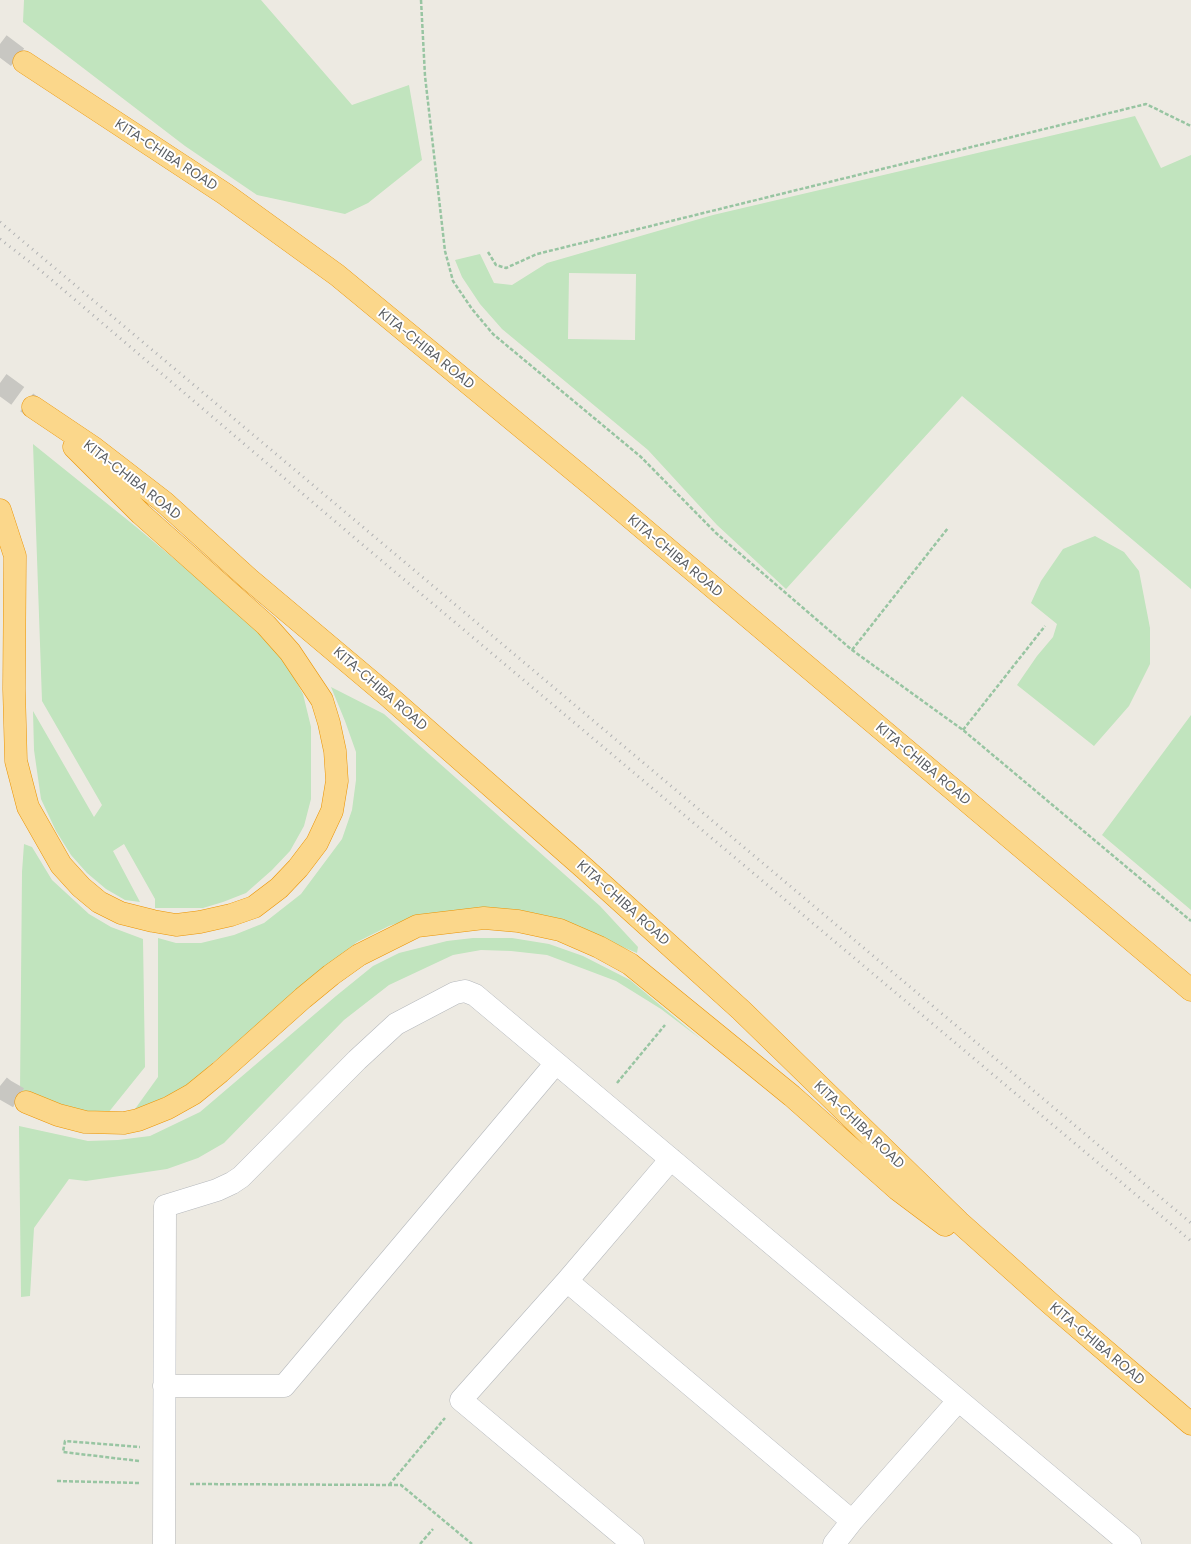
<!DOCTYPE html>
<style>
body{margin:0}
canvas{display:block;background:#edeae2}
</style>
<canvas width="1191" height="1544"></canvas>
<script>
const context = document.querySelector('canvas').getContext('2d');
context.lineJoin = 'round';
function fillPath(path, color) {
  context.fillStyle = color;
  context.fill(path, 'evenodd');
}
function toPath(rows) {
  const path = new Path2D();
  for (const r of rows) {
    path.moveTo(r[0], r[1]);
    for (let i = 2; i < r.length; i += 2) path.lineTo(r[i], r[i + 1]);
  }
  return path;
}
function trace(path, color, width, dash) {
  context.strokeStyle = color;
  context.lineWidth = width;
  context.lineCap = dash ? 'butt' : 'round';
  context.setLineDash(dash || []);
  context.stroke(path);
}
function drawText(font, color, halo, rows, align = 'center') {
  context.font = font + ' Figtree,sans-serif';
  context.lineWidth = 4;
  context.setLineDash([]);
  context.textBaseline = 'middle';
  context.strokeStyle = halo;
  context.fillStyle = color;
  for (const [text, x, y, turn = 0] of rows) {
    context.save();
    context.translate(x, y);
    context.rotate((+turn || 0) * Math.PI / 180);
    context.textAlign = isNaN(turn) ? turn : align;
    if (halo) context.strokeText(text, 0, 0);
    context.fillText(text, 0, 0);
    context.restore();
  }
}
fillPath(toPath([
 [24,0,261,0,352,105,409,85,422,160,368,203,345,214,257,195,185,146,23,22],
 [1135,116,1161,168,1191,155,1191,589,962,396,786,589,717,525,648,450,502,329,480,304,462,277,455,260,480,254,494,283,512,285,547,263,713,215],
 [569,273,636,274,635,340,568,339],
 [33,444,135,526,260,631,286,663,303,694,311,727,311,799,304,826,290,851,272,870,246,893,223,902,203,908,155,908,155,899,124,844,113,851,140,902,125,900,106,889,87,873,71,855,56,831,41,799,34,750,33,711,94,817,102,805,42,701],
 [1095,536,1124,552,1139,571,1150,628,1150,664,1129,706,1094,746,1017,685,1037,656,1053,637,1057,624,1031,603,1041,581,1063,549],
 [331,687,384,714,600,906,638,947,637,953,579,929,416,917,389,926,357,942,297,990,186,1086,147,1106,135,1109,158,1077,158,938,176,943,201,943,234,935,264,923,301,894,342,839,352,810,356,780,356,752,345,721],
 [1191,715,1191,910,1102,835],
 [24,844,32,847,52,880,89,914,111,927,143,939,145,1067,108,1113,74,1110,20,1092,22,872],
 [473,938,512,938,549,944,583,956,630,980,702,1040,661,1009,616,981,547,955,511,951,481,950,453,955,389,985,344,1020,224,1143,198,1158,167,1169,86,1181,69,1179,34,1228,30,1296,21,1297,19,1126,88,1141,118,1140,150,1136,200,1112,336,996,373,966,399,953,447,941]
]), '#c1e4be');
trace(toPath([
 [0,44,24,62],
 [0,383,33,407],
 [0,1086,5,1090,26,1102]
]), '#c8c7c2', 22, [22, 11]);
const minor = toPath([
 [567,1281,852,1521],
 [164,1386,284,1386,556,1063],
 [164,1544,165,1206,217,1190,232,1183,241,1177,357,1060,396,1024,455,993,465,991,475,995,1130,1544],
 [633,1544,461,1400,567,1281,671,1159],
 [834,1544,852,1521,958,1401]
]);
const highway = toPath([
 [24,62,225,194,337,275,594,487,1191,990],
 [33,407,94,448,164,502,249,579,387,695,584,868,741,1010,959,1222,1052,1305,1191,1424],
 [0,510,15,556,14,689,16,761,28,807,61,865,81,887,99,902,121,913,153,921,176,925,200,922,231,915,254,907,279,888,298,868,317,843,332,811,337,781,335,751,329,723,322,700,290,652,266,625,141,514,74,447],
 [26,1102,58,1115,85,1122,124,1123,138,1120,168,1108,193,1094,220,1072,303,998,331,975,359,955,417,926,484,918,518,921,560,930,599,947,630,964,792,1096,897,1189,945,1225]
]);
trace(minor, '#b5b8bc', 23);
trace(highway, '#eb9404', 23);
trace(toPath([
 [421,0,425,76,445,251,453,281,472,309,493,334,641,457,716,533,852,650,963,730,1191,921],
 [488,252,496,265,506,268,537,254,1146,104,1191,126],
 [852,650,948,528],
 [963,730,1045,626],
 [617,1083,665,1025],
 [139,1461,63,1452,65,1441,140,1447],
 [57,1481,139,1483],
 [190,1484,401,1485,472,1544],
 [389,1485,445,1418],
 [420,1544,433,1529]
]), '#98c5a2', 2.5, [4, 2]);
trace(minor, '#fff', 22);
trace(highway, '#fbd78b', 22);
trace(toPath([
 [0,222,1191,1223],
 [0,239,40,270,357,540,1191,1241]
]), '#b1b2b3', 3, [1, 5]);
drawText('14px', '#5a5e63', '#fff', [
 ["KITA-CHIBA ROAD",166,155,33],
 ["KITA-CHIBA ROAD",426,349,39],
 ["KITA-CHIBA ROAD",132,480,38],
 ["KITA-CHIBA ROAD",675,556,40],
 ["KITA-CHIBA ROAD",380,689,41],
 ["KITA-CHIBA ROAD",923,764,40],
 ["KITA-CHIBA ROAD",623,903,42],
 ["KITA-CHIBA ROAD",859,1125,44],
 ["KITA-CHIBA ROAD",1097,1344,40]
]);
</script>
